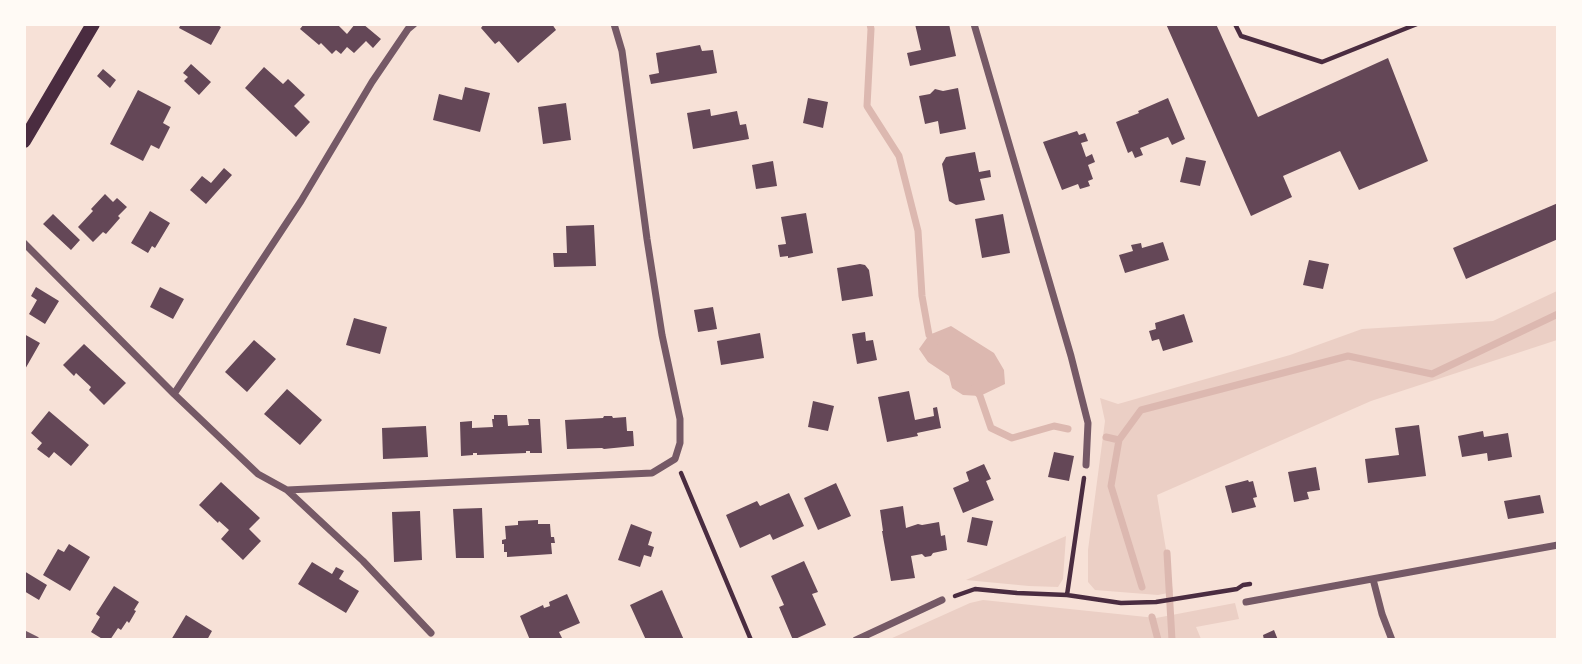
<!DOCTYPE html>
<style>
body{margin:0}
#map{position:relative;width:1582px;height:664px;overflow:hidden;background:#f7e1d7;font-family:"Fira Sans",sans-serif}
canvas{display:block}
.frame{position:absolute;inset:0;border:26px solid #fffaf5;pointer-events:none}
</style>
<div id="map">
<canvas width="1582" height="664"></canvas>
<div class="frame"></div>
</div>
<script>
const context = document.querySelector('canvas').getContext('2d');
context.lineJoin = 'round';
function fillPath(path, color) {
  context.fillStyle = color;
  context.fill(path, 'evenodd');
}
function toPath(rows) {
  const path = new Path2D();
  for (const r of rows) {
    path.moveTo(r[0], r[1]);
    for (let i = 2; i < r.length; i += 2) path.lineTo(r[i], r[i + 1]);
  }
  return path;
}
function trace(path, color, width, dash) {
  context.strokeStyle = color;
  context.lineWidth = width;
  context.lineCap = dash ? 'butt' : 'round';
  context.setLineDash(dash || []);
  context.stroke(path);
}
fillPath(toPath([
 [1557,291,1557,340,1371,401,1157,495,1173,592,1158,595,1095,590,1088,582,1088,550,1105,421,1100,398,1118,404,1290,355,1362,329,1493,321],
 [1066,536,1063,579,1058,587,1029,586,966,580],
 [983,600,1156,618,1235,603,1239,619,1196,627,1201,639,890,639,970,603]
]), '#ebcfc5');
fillPath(toPath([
 [951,326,994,353,1004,370,1005,384,980,396,963,395,952,388,949,376,928,362,919,349,929,335]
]), '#dcb8b0');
trace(toPath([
 [870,24,871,29,867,106,899,156,918,231,922,296,929,335,935,342],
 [974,388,980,396,991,428,1012,438,1054,426,1068,429],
 [1106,437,1119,440],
 [1167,553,1172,640],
 [1142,587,1111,486,1119,440,1141,410,1348,356,1432,374,1558,314],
 [1152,617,1158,640]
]), '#dcb8b0', 7);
fillPath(toPath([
 [181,24,216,24,221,27,211,45,179,28],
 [304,24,337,24,347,34,355,24,363,24,381,39,373,48,366,41,354,53,347,47,341,54,336,50,332,54,321,43,319,45,300,29],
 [484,24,552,24,556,30,518,63,499,41,495,44,481,28],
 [915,24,949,24,956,56,910,66,907,53,921,50],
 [1166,24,1216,24,1258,117,1388,58,1428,161,1359,190,1340,151,1283,176,1292,197,1251,216],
 [700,45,702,51,713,50,717,73,651,84,649,75,659,73,656,53],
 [191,64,211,82,199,95,184,81,188,77,183,73],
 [264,67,283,84,288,79,305,95,294,106,310,122,296,137,245,88],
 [103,69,116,80,110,88,97,76],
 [465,87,490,93,480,132,433,120,439,94,462,100],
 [958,88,966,129,940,134,938,121,925,124,919,96,930,94,935,89,943,91],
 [138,90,171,107,163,123,170,127,159,149,151,145,143,161,110,144],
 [808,98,828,102,823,128,803,123],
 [1168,98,1185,139,1172,145,1168,137,1140,148,1143,155,1135,158,1132,151,1128,153,1116,122,1139,113,1138,111],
 [566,103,571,140,543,144,538,107],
 [710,109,711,116,737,111,740,125,746,124,749,139,693,149,687,113],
 [1077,131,1079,135,1085,133,1088,141,1081,143,1086,157,1092,154,1095,162,1088,165,1093,179,1088,181,1090,186,1080,189,1078,184,1062,190,1043,142],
 [975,152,979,172,990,170,991,177,980,179,985,200,956,205,949,201,942,164,946,157],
 [1186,157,1206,161,1200,186,1180,182],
 [773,161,777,186,756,189,752,165],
 [224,168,232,175,206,204,190,190,202,176,211,183],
 [105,194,113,202,117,198,127,207,118,216,120,218,106,234,103,232,93,242,78,227,93,211,91,209],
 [1558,203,1558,239,1466,279,1453,248],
 [150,211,170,223,155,248,152,246,148,253,131,243],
 [806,213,813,253,788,258,788,256,780,257,778,245,786,244,781,217],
 [53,214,80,240,71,250,43,224],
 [1003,214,1010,253,982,258,975,219],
 [594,225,596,266,554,267,553,253,567,253,566,226],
 [1163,242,1169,260,1125,273,1119,255,1133,251,1131,245,1141,243,1142,248],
 [1309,260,1329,264,1323,289,1303,285],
 [860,264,865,265,869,270,873,296,842,301,837,268],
 [36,287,59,301,45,324,29,314,37,300,31,296],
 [160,287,184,299,173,319,150,307],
 [713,307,717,329,698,332,694,310],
 [1184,314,1193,342,1163,351,1159,339,1152,341,1149,331,1156,329,1155,323],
 [354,318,387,327,380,354,346,345],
 [865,332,866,341,873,340,877,360,857,364,852,334],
 [760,333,764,358,721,365,717,341],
 [24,334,40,343,24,371],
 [254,340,276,359,247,392,225,372],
 [84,344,126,383,104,405,89,390,91,387,76,373,74,376,63,365],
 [287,389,322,420,300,445,264,414],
 [909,391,915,420,934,416,933,408,937,407,941,428,917,433,918,436,887,442,878,397],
 [813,401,834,406,828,431,808,427],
 [49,411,89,445,71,466,54,452,49,458,37,449,42,443,31,433],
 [494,415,507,415,508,426,529,425,528,419,540,419,542,453,530,453,530,451,526,451,526,453,477,455,477,453,473,453,473,455,461,456,460,422,472,421,472,428,493,427,492,419,494,419],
 [604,416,612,416,613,418,626,417,627,431,633,431,634,446,604,449,602,448,567,449,565,420,603,418],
 [1419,425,1426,476,1368,483,1365,459,1399,455,1395,428],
 [426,426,428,457,383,459,382,428],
 [1483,431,1484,437,1508,433,1512,457,1488,461,1487,453,1462,457,1458,436],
 [1054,452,1074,456,1069,481,1048,477],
 [984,464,991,479,986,481,994,500,963,513,953,488,969,481,966,472],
 [1316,467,1320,490,1307,492,1309,499,1294,502,1288,472],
 [1248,480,1249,482,1253,481,1257,497,1253,498,1256,507,1232,513,1225,486],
 [221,482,260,518,249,529,261,541,243,560,221,539,229,530,219,521,218,523,199,505],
 [836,483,851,516,818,530,804,498],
 [789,493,804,526,773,540,770,534,740,548,726,515,757,501,760,506],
 [1540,495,1544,513,1508,519,1504,501],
 [903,506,906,528,918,524,922,525,939,522,941,536,945,535,947,550,933,553,931,556,925,557,922,554,911,556,915,578,891,581,882,531,883,531,880,510],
 [482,508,484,558,456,558,453,509],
 [420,511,422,560,394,562,392,512],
 [972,517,993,521,987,546,967,542],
 [538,520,538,524,550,524,551,537,554,537,555,543,551,543,552,554,507,557,507,552,504,552,504,544,502,544,502,540,506,539,505,526,518,525,518,521],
 [631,524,652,532,648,545,654,547,651,557,644,555,640,567,618,560],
 [69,544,90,557,70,591,43,575,58,549,64,552],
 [804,561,818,592,812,594,826,625,793,640,779,607,784,605,771,576],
 [312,562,332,574,336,567,344,571,339,579,359,591,346,613,298,584],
 [24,571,47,585,39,600,24,591],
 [114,586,139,602,134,610,136,611,129,623,127,621,121,630,118,628,110,640,104,640,91,632,100,617,96,614],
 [662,590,684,640,646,640,630,605],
 [567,594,580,623,559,632,563,640,530,640,520,616,543,605,544,608,550,606,549,602],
 [186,615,212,631,207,640,171,640],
 [1274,630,1278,640,1264,640,1263,635]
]), '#644757');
trace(toPath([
 [1235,24,1241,36,1322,62,1417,24],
 [681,473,751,640],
 [1067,595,1084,478],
 [955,596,975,589,1017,593,1067,595,1121,603,1156,602,1237,589,1243,585,1250,584]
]), '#4a2c40', 4.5);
trace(toPath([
 [974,24,1071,356,1088,423,1086,465],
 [24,243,174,394,258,474,287,490,652,473,675,459,680,443,680,419,662,335,647,239,622,51,614,24],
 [174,394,301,201,372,82,408,29,414,24],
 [287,490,363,561,431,633],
 [1373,579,1382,614,1392,640],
 [1246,602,1558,545],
 [24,634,36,640],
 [856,640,942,600]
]), '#755966', 7);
trace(toPath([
 [24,141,93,24]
]), '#4a2c40', 14);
</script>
